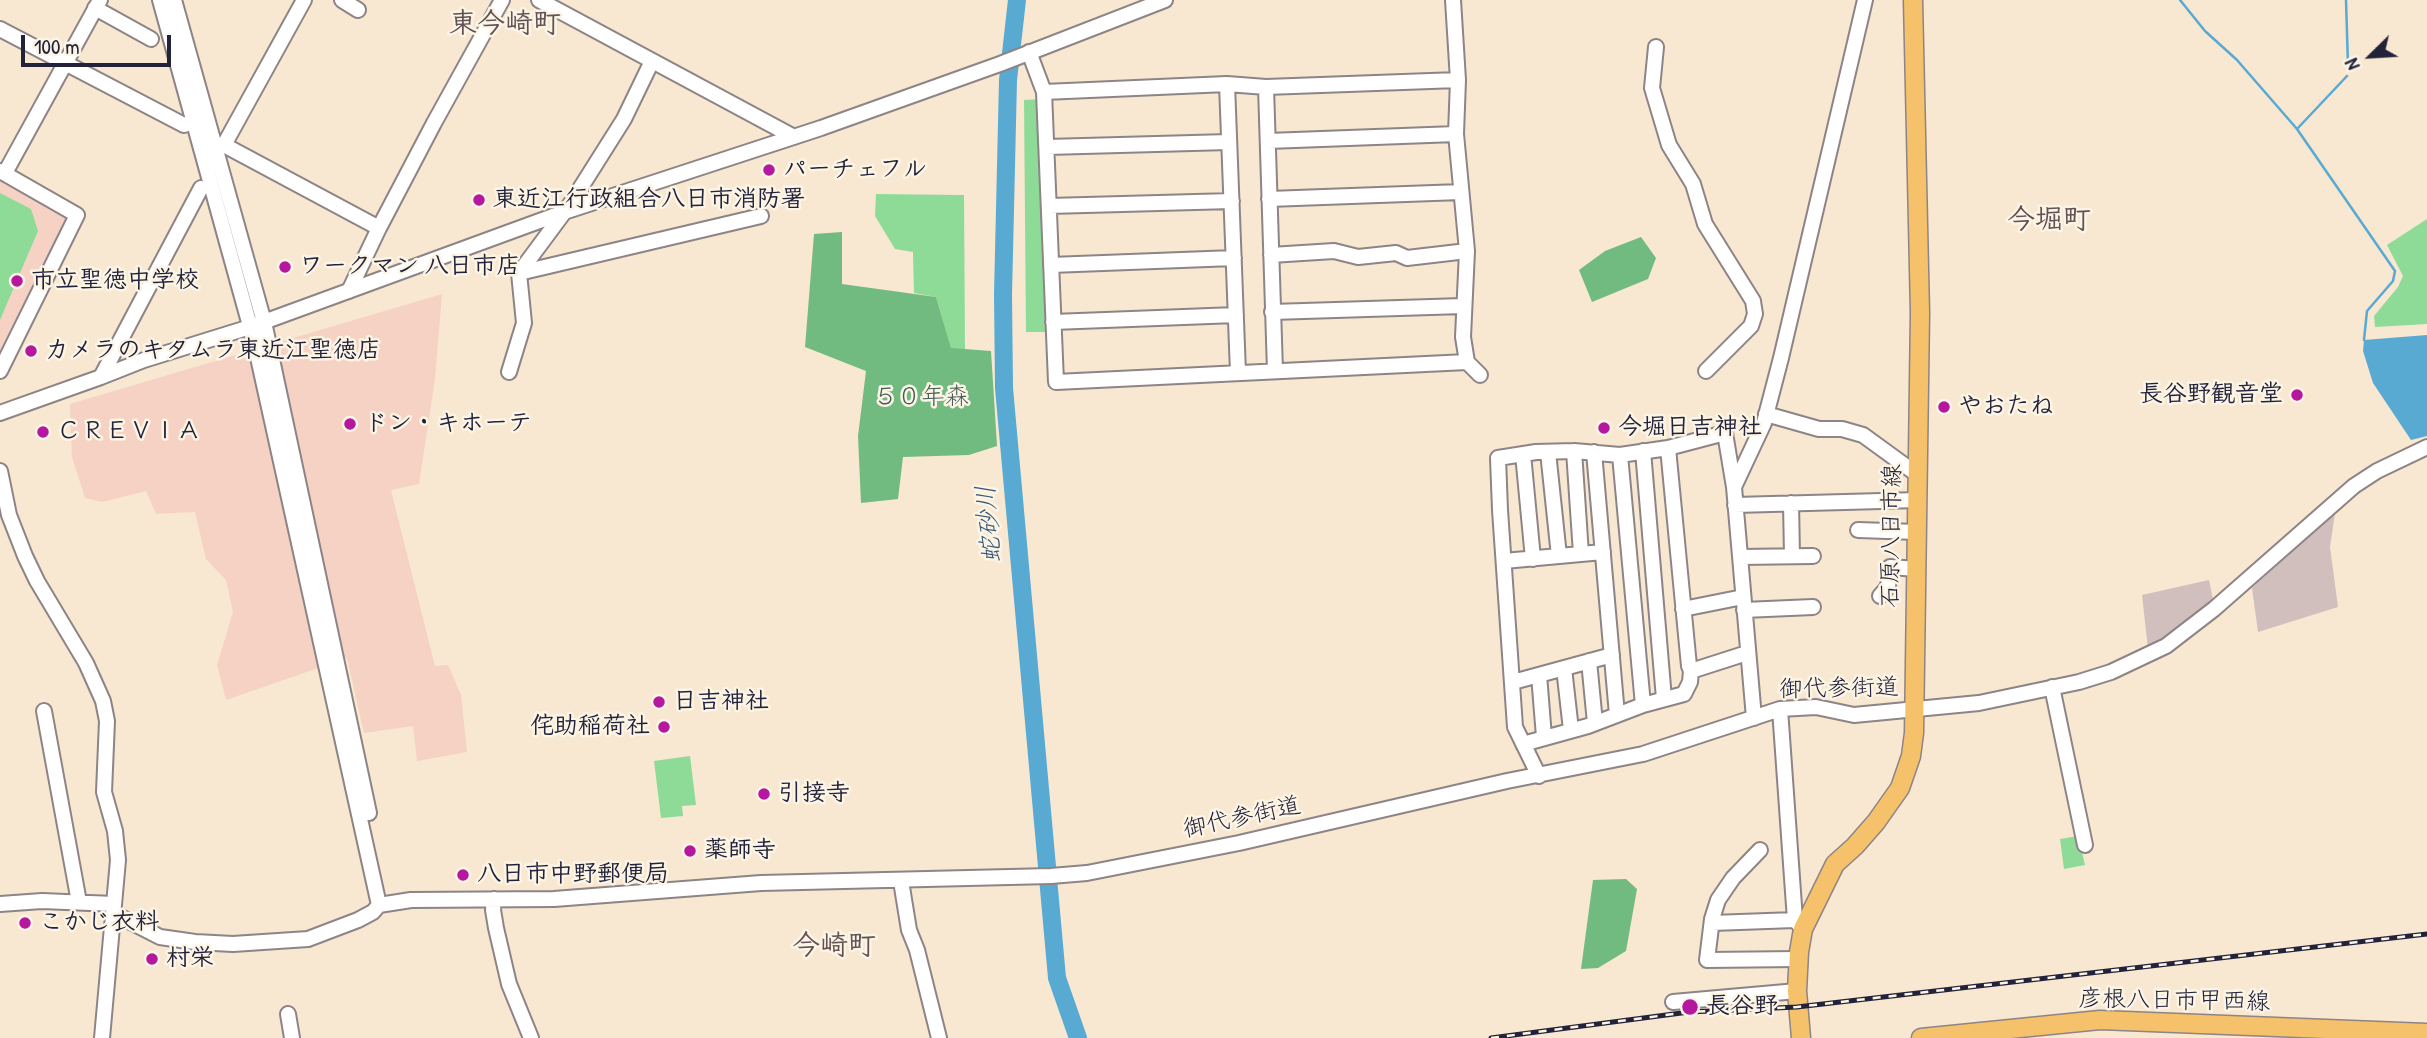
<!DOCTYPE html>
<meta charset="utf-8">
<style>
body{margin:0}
#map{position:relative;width:2427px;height:1038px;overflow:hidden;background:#f8e7d1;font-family:"Patrick Hand",sans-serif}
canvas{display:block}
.north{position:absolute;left:2336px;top:21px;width:70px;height:70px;-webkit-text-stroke:5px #fcf5e5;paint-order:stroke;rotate:246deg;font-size:19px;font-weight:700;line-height:28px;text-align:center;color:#22223b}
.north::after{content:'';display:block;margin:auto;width:24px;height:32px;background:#22223b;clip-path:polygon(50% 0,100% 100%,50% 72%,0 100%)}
.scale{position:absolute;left:21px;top:35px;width:150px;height:32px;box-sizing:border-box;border:4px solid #22223b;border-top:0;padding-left:9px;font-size:21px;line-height:24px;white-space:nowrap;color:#22223b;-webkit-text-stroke:5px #fcf5e5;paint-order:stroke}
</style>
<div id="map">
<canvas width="2427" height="1038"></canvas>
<div class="north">N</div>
<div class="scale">100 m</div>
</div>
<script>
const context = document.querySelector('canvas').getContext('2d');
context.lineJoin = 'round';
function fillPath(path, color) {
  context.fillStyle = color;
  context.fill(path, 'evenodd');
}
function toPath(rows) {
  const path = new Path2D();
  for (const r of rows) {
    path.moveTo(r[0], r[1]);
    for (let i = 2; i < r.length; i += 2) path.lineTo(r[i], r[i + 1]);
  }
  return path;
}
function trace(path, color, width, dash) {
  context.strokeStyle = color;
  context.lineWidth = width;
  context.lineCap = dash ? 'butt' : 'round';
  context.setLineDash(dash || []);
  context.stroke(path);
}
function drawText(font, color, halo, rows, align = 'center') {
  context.font = font + ' "Patrick Hand","Klee One",sans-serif';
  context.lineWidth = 5;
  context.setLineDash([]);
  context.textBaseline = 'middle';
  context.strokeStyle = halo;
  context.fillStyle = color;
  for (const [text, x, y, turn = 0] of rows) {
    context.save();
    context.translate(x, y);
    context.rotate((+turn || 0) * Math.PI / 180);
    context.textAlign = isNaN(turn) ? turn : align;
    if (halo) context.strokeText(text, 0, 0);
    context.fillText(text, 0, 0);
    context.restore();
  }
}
fillPath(toPath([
 [0,176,69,213,0,350],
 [442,294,435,379,419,484,391,490,435,666,448,665,461,695,467,752,417,761,413,726,364,733,347,658,226,700,217,665,233,612,226,580,206,559,195,512,156,514,146,491,102,502,85,498,72,457,70,404]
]), '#f6d2c4');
fillPath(toPath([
 [2335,513,2330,547,2338,607,2258,632,2252,588],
 [2209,580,2213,599,2175,631,2148,649,2142,595]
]), '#d1bfbe');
fillPath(toPath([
 [1042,99,1050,332,1026,332,1024,100],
 [0,193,31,209,38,231,0,320],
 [876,194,964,195,965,349,951,349,936,297,914,293,913,252,895,249,875,216],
 [2427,219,2427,324,2375,327,2374,316,2398,287,2403,276,2387,245],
 [690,756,696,805,682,806,683,816,661,818,654,761],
 [2078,836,2085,865,2064,869,2060,839]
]), '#8edb98');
fillPath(toPath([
 [842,232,842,284,936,297,951,348,991,351,997,446,969,455,903,457,898,499,861,503,858,436,866,371,805,347,814,234],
 [1641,237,1656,258,1648,279,1592,302,1579,270,1605,251],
 [1626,879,1637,889,1626,951,1598,968,1581,969,1593,880]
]), '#72bb80');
fillPath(toPath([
 [2427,335,2427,436,2411,440,2373,383,2363,351,2364,340]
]), '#58aad3');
trace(toPath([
 [2180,0,2205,31,2237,60,2297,129,2395,271,2393,281,2367,311,2364,340],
 [2346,0,2348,66],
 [2297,129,2347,76]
]), '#58aad3', 2.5);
trace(toPath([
 [1017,0,1008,80,1003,295,1004,388,1057,978,1078,1038]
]), '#58aad3', 18);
const minor = toPath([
 [160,0,255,344,379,905],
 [174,0,264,322,369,813],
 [342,0,358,10],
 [539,0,794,137],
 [1453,0,1458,80,1456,134,1467,251,1463,337,1467,362],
 [95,8,151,39],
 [0,29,184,125,194,122],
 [1656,47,1652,88,1669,145,1693,184,1705,224,1753,301,1755,314,1751,326,1706,371],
 [1029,52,1044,92,1056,382,1467,362,1480,375],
 [1227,84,1238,373],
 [1266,87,1275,371],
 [1044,92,1227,84,1266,87,1458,80],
 [1268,141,1456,134],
 [224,145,379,228],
 [1047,147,1229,142],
 [206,151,224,145,304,0],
 [0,171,77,215,0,371],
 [5,173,100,0],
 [1269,199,1461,192],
 [1049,206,1232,201],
 [1271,255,1334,251,1358,257,1396,253,1407,258,1467,251],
 [1051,265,1234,258],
 [519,273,761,216],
 [349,291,379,228,434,123,502,0],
 [1272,312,1463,306],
 [1053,322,1236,315],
 [509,372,524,323,519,273,571,203,624,119,652,61],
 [101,377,201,188],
 [0,413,101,377,144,360,250,327,564,212,821,128,1000,64,1165,0],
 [1766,414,1819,429,1842,429,1863,435,1918,475],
 [1668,448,1689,666,1691,671],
 [1574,451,1581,554],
 [1643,451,1664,699],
 [1548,452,1559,556],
 [1594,452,1617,715],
 [1523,454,1533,559],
 [1620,455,1643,705],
 [0,471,9,515,25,556,37,581,86,663,103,701,107,721,104,792,115,831,118,860,102,1038],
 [1734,487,1764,423,1781,358,1865,0],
 [1791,503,1792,556],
 [1735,505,1918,500],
 [1858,530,1917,532],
 [1740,557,1813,556],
 [1504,561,1603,552],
 [1880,596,1888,587,1890,567,1917,569],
 [1683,609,1743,597],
 [1744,610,1813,607],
 [1589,661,1595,723],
 [1564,668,1571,730],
 [1539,675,1544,737],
 [1513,682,1612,655],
 [2052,687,2085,845],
 [1780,709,1795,920,1803,929],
 [44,711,79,902],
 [1523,744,1588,726,1643,705,1684,694,1690,682,1691,671,1747,653],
 [1539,776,1515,727,1500,510,1498,458,1536,452,1574,451,1620,455,1668,448,1725,433,1734,487,1754,718],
 [1760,850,1733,878,1718,900,1712,919,1707,960,1798,959],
 [901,881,909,930,917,950,939,1038],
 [494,899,493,910,496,928,509,984,531,1038],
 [0,904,42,901,114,904],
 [113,913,160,937,195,942,233,944,308,939,358,920,373,912,379,905,411,900,554,899,761,883,1051,876,1087,873,1239,843,1507,781,1643,754,1780,709,1816,707,1854,715,1979,703,2079,682,2111,672,2166,646,2214,609,2354,486,2377,471,2427,447],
 [1712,923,1795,920],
 [1673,1002,1797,991],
 [288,1014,292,1038]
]);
const major = toPath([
 [1801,1038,1797,991,1799,952,1803,929,1835,864,1855,846,1876,822,1900,788,1911,756,1914,733,1920,313,1913,0],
 [1921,1038,2100,1020,2427,1033]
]);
trace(minor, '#8d8486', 18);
trace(major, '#8d8486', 21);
trace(minor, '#fff', 14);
trace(major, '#f5c16b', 18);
const rail = toPath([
 [1491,1038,1689,1012,1797,1007,2427,934]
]);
trace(rail, '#22223b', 5);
trace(rail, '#fcf5e5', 2.5, [8]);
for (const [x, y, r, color] of [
 [769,170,7,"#b5179e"],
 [479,200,7,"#b5179e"],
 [285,267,7,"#b5179e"],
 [17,281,7,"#b5179e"],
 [31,351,7,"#b5179e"],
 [2297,395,7,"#b5179e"],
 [1944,407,7,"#b5179e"],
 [350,424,7,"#b5179e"],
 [1604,428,7,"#b5179e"],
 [43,432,7,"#b5179e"],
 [659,702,7,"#b5179e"],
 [664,727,7,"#b5179e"],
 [764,794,7,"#b5179e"],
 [690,851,7,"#b5179e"],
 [463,875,7,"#b5179e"],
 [25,923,7,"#b5179e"],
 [152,959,7,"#b5179e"],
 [1690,1007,9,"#b5179e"]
]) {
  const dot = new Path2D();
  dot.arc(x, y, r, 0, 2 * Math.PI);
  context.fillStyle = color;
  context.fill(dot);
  trace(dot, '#fcf5e5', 2.5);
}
drawText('bold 24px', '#22223b', '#fcf5e5', [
 ["パーチェフル",783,170],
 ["東近江行政組合八日市消防署",493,200],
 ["ワークマン 八日市店",299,267],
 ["市立聖徳中学校",31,281],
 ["カメラのキタムラ東近江聖徳店",45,351],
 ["長谷野観音堂",2283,395,"right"],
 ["やおたね",1958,407],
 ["ドン・キホーテ",364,424],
 ["今堀日吉神社",1618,428],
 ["ＣＲＥＶＩＡ",57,432],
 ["日吉神社",673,702],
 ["侘助稲荷社",650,727,"right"],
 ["引接寺",778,794],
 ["薬師寺",704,851],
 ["八日市中野郵便局",477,875],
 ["こかじ衣料",39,923],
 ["村栄",166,959],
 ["長谷野",1706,1007]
], 'left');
drawText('24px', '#425a57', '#fcf5e5', [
 ["５０年森",921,398]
]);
drawText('24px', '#22223b', '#fcf5e5', [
 ["石原八日市線",1892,536,-89],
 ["御代参街道",1839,689,-1],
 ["御代参街道",1242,818,-12],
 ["彦根八日市甲西線",2174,1001,1]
]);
drawText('italic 26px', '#385878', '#fcf5e5', [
 ["蛇砂川",990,524,-95]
]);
drawText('bold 28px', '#635154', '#fcf5e5', [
 ["東今崎町",505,25],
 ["今堀町",2049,221],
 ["今崎町",834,947]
]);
</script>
